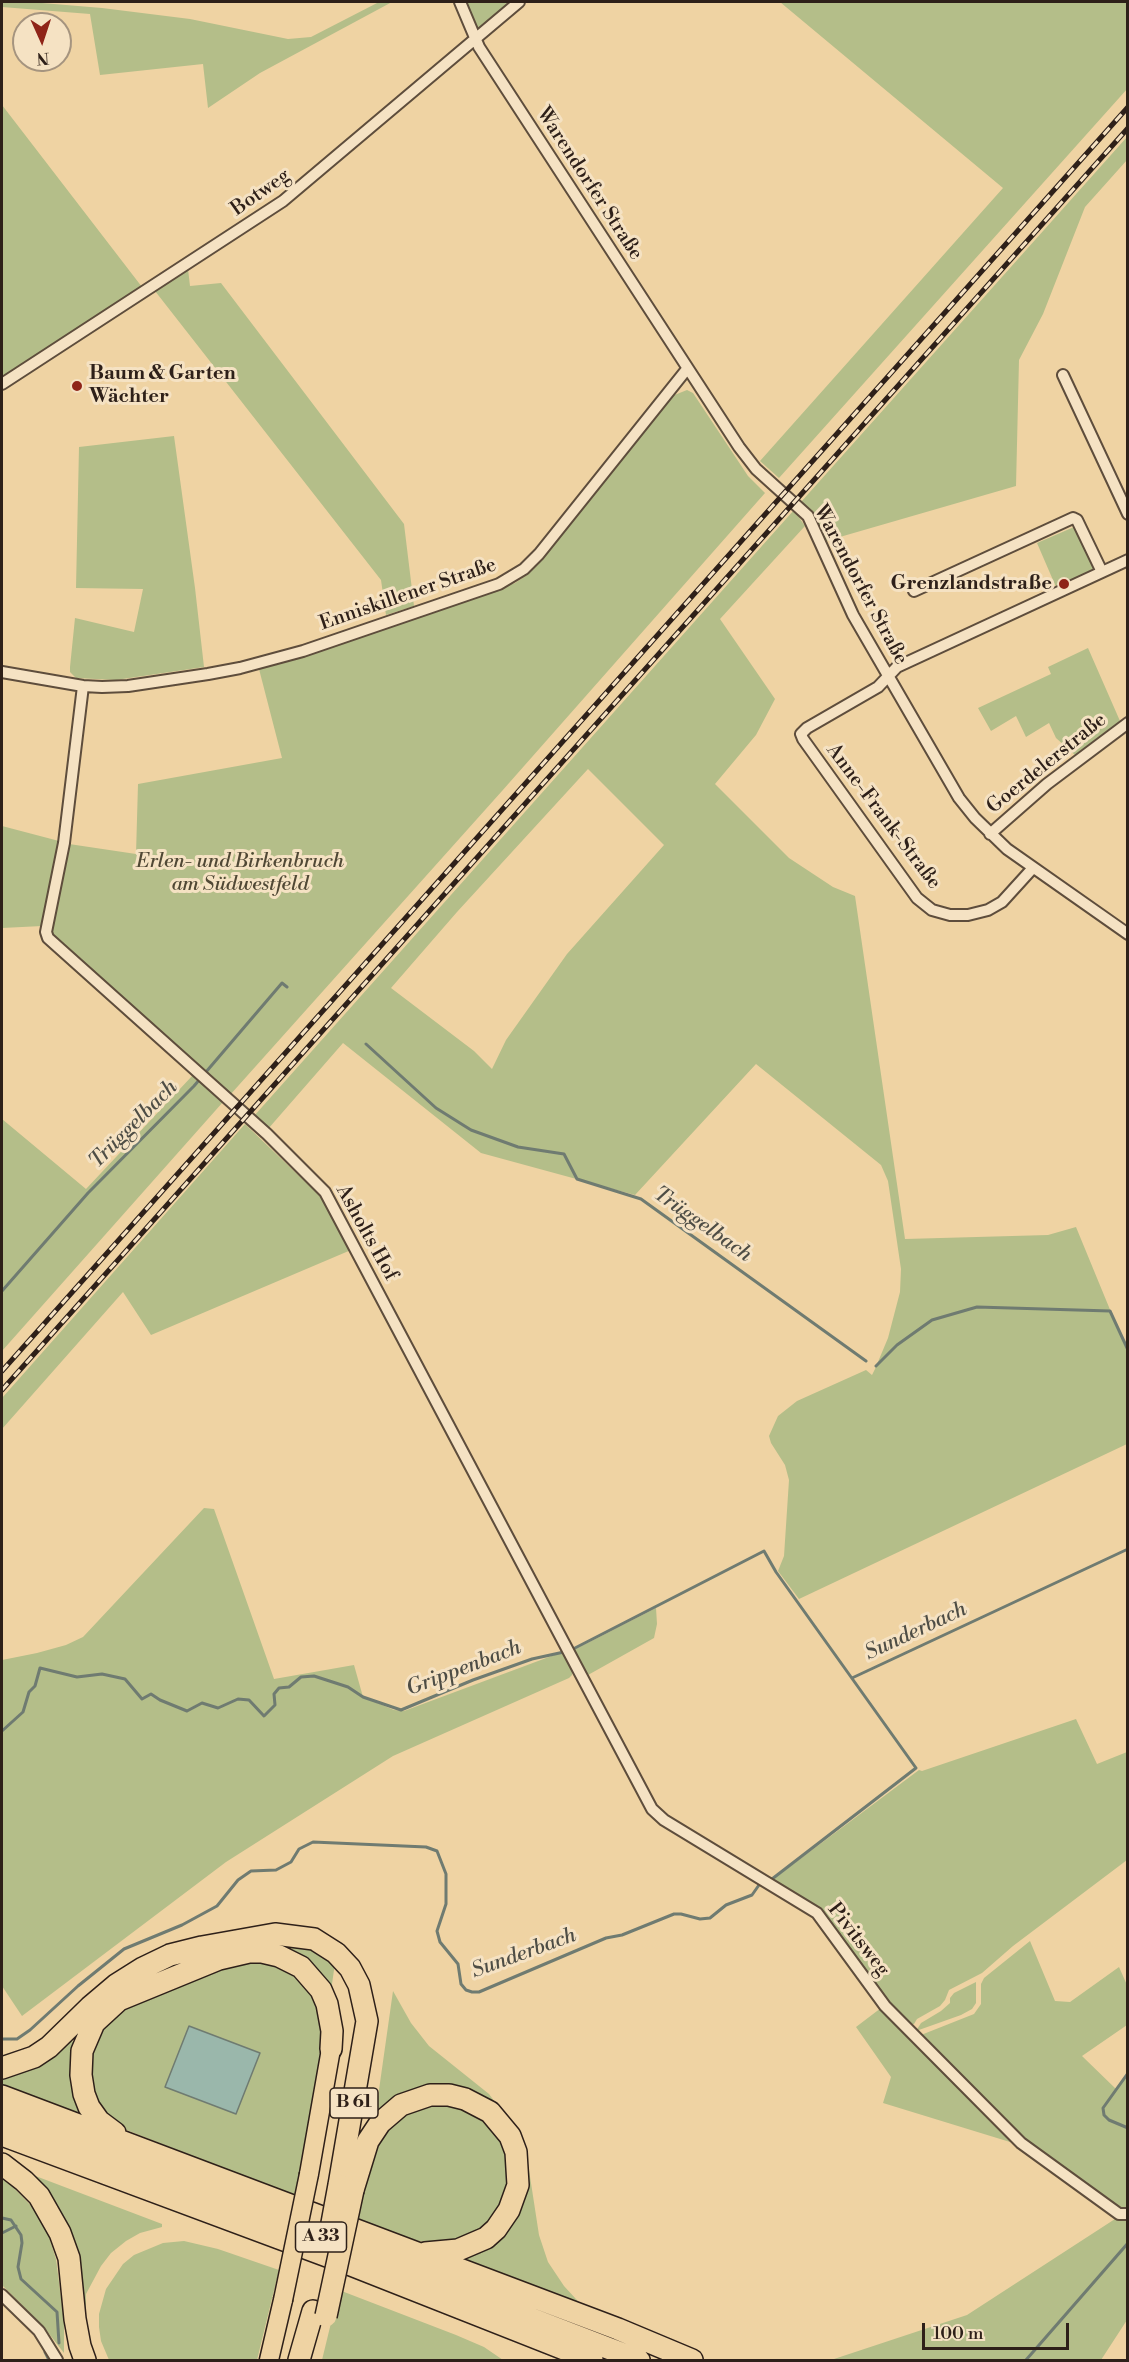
<!DOCTYPE html>
<meta charset="utf-8">
<style>
body{margin:0}
#map{position:relative;width:1129px;height:2362px;overflow:hidden;background:#efd3a3;font-family:"Libre Bodoni",serif}
canvas{display:block}
.frame{position:absolute;inset:0;border:3px solid #2e2019;pointer-events:none}
.north{position:absolute;left:12px;top:12px;width:60px;height:60px;box-sizing:border-box;background:#f5e2c3;border:2px solid #a5947f;border-radius:50%;rotate:177deg;font-size:16px;font-weight:700;line-height:24px;text-align:center;color:#2e2019}
.north::after{content:'';display:block;margin:auto;width:21px;height:27px;background:#8f2418;clip-path:polygon(50% 0,100% 100%,50% 72%,0 100%)}
.scale{position:absolute;left:922px;top:2323px;width:147px;height:27px;box-sizing:border-box;border:3px solid #2e2019;border-top:0;padding-left:8px;font-size:18px;line-height:21px;white-space:nowrap;color:#2e2019;-webkit-text-stroke:4px #f5e2c3;paint-order:stroke}
</style>
<div id="map">
<canvas width="1129" height="2362"></canvas>
<div class="frame"></div>
<div class="north">N</div>
<div class="scale">100 m</div>
</div>
<script>
const context = document.querySelector('canvas').getContext('2d');
context.lineJoin = 'round';
function fillPath(path, color) {
  context.fillStyle = color;
  context.fill(path, 'evenodd');
}
function toPath(rows) {
  const path = new Path2D();
  for (const r of rows) {
    path.moveTo(r[0], r[1]);
    for (let i = 2; i < r.length; i += 2) path.lineTo(r[i], r[i + 1]);
  }
  return path;
}
function trace(path, color, width, dash) {
  context.strokeStyle = color;
  context.lineWidth = width;
  context.lineCap = dash ? 'butt' : 'round';
  context.setLineDash(dash || []);
  context.stroke(path);
}
function drawText(font, color, halo, rows, align = 'center') {
  context.font = font + ' "Libre Bodoni",serif';
  context.lineWidth = 6;
  context.setLineDash([]);
  context.textBaseline = 'middle';
  context.strokeStyle = halo;
  context.fillStyle = color;
  for (const [text, x, y, turn = 0] of rows) {
    context.save();
    context.translate(x, y);
    context.rotate((+turn || 0) * Math.PI / 180);
    context.textAlign = isNaN(turn) ? turn : align;
    if (halo) context.strokeText(text, 0, 0);
    context.fillText(text, 0, 0);
    context.restore();
  }
}
fillPath(toPath([
 [2,2,30,2,102,8,190,19,288,39,311,37,379,2,392,2,260,73,208,108,203,64,100,75,90,14,2,7],
 [466,2,515,2,479,33],
 [780,2,1127,2,1128,88,779,478,760,461,1003,188],
 [2,105,142,287,2,379],
 [1127,137,1127,160,1085,207,1043,314,1019,360,1016,486,826,541,812,511,801,502],
 [188,269,190,286,221,283,404,524,414,606,386,615,381,580,155,291],
 [687,390,693,393,748,476,765,493,502,791,230,1095,52,934,69,844,136,854,138,784,282,758,259,669,304,657,515,583,527,575,543,557,672,396],
 [174,436,195,588,204,667,116,680,76,678,70,672,70,667,75,618,134,632,143,589,76,588,79,447],
 [794,510,805,526,720,619,775,699,756,735,715,784,789,858,833,887,855,896,905,1239,1048,1235,1076,1227,1127,1351,1127,1444,799,1599,778,1571,784,1556,789,1480,785,1465,771,1443,769,1436,778,1416,797,1401,866,1370,872,1375,875,1369,888,1338,900,1292,901,1269,888,1181,881,1165,756,1064,635,1195,481,1153,343,1043,268,1129,254,1116],
 [588,769,664,845,567,954,506,1040,492,1069,474,1051,391,988,457,912],
 [1074,527,1077,529,1094,567,1093,570,1056,587,1037,543],
 [1088,648,1120,721,1075,755,1056,738,1049,723,1026,737,1016,716,991,731,978,708,1051,674,1048,667],
 [2,826,59,841,42,926,2,928],
 [193,1075,223,1102,2,1351,2,1119,86,1189],
 [245,1124,320,1196,351,1250,151,1335,123,1292,2,1429,2,1398],
 [204,1508,214,1509,274,1679,354,1665,363,1697,394,1710,404,1711,565,1651,573,1669,572,1675,569,1678,393,1756,226,1862,22,2016,2,1986,2,1660,37,1653,66,1645,83,1637],
 [656,1608,657,1624,654,1638,588,1675,574,1650],
 [1076,1719,1097,1764,1127,1752,1127,1860,1013,1946,982,1973,949,1990,945,2000,940,2006,917,2019,914,2024,910,2025,888,2002,821,1910,772,1880,919,1770,922,1771],
 [273,1941,310,1946,335,1963,331,1991,283,1950,125,1990,172,1962],
 [1030,1941,1055,2001,1070,2002,1119,1967,1127,1985,1127,2025,1082,2056,1116,2089,1127,2073,1127,2209,1110,2203,1038,2151,921,2038,921,2035,974,2014,981,2004,981,1984,984,1978],
 [249,1960,277,1963,303,1980,320,2005,323,2047,296,2197,124,2129,112,2121,97,2104,92,2092,88,2053,93,2040,122,2007,235,1962],
 [976,1982,976,2003,972,2009,961,2015,916,2031,921,2023,941,2011,950,2003,950,1998,954,1993],
 [393,1991,411,2023,429,2046,489,2094,515,2129,527,2157,539,2235,548,2262,564,2286,587,2311,453,2259,472,2251,524,2166,468,2094,375,2118],
 [881,2008,1014,2139,1010,2142,883,2103,891,2077,856,2027],
 [68,2040,78,2043,93,2120,2,2088,2,2075],
 [447,2103,465,2108,483,2118,502,2140,506,2155,509,2185,501,2207,481,2230,457,2241,429,2243,409,2239,358,2220,370,2162,378,2143,387,2128,418,2107],
 [25,2172,162,2224,162,2227,140,2233,126,2241,111,2253,101,2266,86,2294,86,2317,81,2320,79,2281],
 [2,2179,14,2188,43,2218,56,2259,64,2321,64,2353,43,2326,2,2285],
 [1115,2219,1127,2220,1127,2320,1101,2360,831,2360,967,2315],
 [184,2241,218,2249,279,2270,257,2360,109,2360,101,2341,99,2327,99,2314,106,2289,123,2264,134,2255,163,2243],
 [339,2290,456,2335,484,2347,503,2360,322,2360]
]), '#b4be89');
const water = toPath([
 [189,2026,260,2053,236,2114,165,2087,189,2026]
]);
fillPath(water, '#9ab7ab');
trace(water, '#6f7b71', 1.5);
trace(toPath([
 [366,1044,436,1108,471,1130,518,1147,564,1154,577,1179,641,1199,866,1361],
 [2,1291,88,1193,194,1086,282,983,287,987],
 [876,1366,897,1345,932,1320,977,1307,1110,1311,1128,1350],
 [575,1648,764,1551,776,1572,916,1768,772,1879],
 [852,1678,1128,1549],
 [2,1731,23,1712,29,1692,35,1686,40,1668,77,1677,102,1674,125,1679,142,1699,151,1694,160,1700,187,1711,202,1703,218,1708,238,1699,249,1700,264,1716,275,1705,274,1694,279,1688,289,1687,301,1677,314,1676,348,1687,363,1697,401,1710,473,1680,532,1659,564,1652],
 [2,2039,17,2039,30,2030,78,1986,124,1949,182,1925,217,1906,238,1880,251,1871,276,1870,291,1862,299,1849,313,1842,426,1847,437,1851,446,1874,446,1904,437,1931,440,1942,458,1964,461,1984,466,1990,472,1992,479,1992,606,1938,622,1935,674,1914,681,1914,700,1919,710,1918,726,1905,752,1895,759,1885],
 [1128,2073,1103,2108,1104,2115,1109,2120,1128,2128],
 [2,2218,11,2220,21,2235,22,2243,18,2267,21,2279,57,2312,59,2343],
 [2,2233,16,2226],
 [45,2352,49,2360],
 [1026,2360,1128,2243]
]), '#6f7b71', 3);
const minor = toPath([
 [460,2,479,47,739,447,756,469,808,516,853,615,959,798,975,818,1007,849,1128,934],
 [1063,375,1128,514],
 [2,384,283,201,519,2],
 [914,591,1073,518,1077,520,1102,572],
 [2,672,83,686,102,687,128,686,208,674,240,668,303,651,499,584,524,569,539,554,687,369],
 [83,686,64,843,46,932,48,938,267,1134,325,1192,652,1809,664,1820,817,1913,885,2006,1021,2143,1119,2214,1128,2214],
 [990,834,1047,784,1128,723],
 [1032,869,1002,902,988,910,968,915,950,915,932,910,917,898,803,739,801,734,807,728,878,687,897,667,1128,560],
 [2,2295,39,2331,57,2360]
]);
const trunk = toPath([
 [309,2174,331,2049],
 [269,2360,283,2300]
]);
const motorway = toPath([
 [2,2068,34,2057,49,2047,90,2007,116,1985,143,1968,170,1955,202,1947,275,1934,314,1939,336,1953,350,1968,359,1985,367,2021,339,2185],
 [2,2096,618,2329,692,2360],
 [2,2115,639,2360],
 [115,2133,99,2121,89,2107,84,2094,81,2075,82,2051,94,2023,119,2000,219,1959,249,1952,262,1952,279,1956,301,1967,321,1990,327,2004,332,2031,331,2049],
 [2,2135,351,2265,592,2360],
 [2,2164,24,2181,39,2196,60,2233,69,2258,75,2319,80,2346,85,2360],
 [353,2190,368,2141,380,2123,401,2105,430,2095,449,2095,465,2099,490,2112,510,2136,516,2152,518,2185,509,2210,496,2229,486,2238,458,2250,425,2253],
 [299,2360,313,2311]
]);
trace(minor, '#5e4d3c', 14);
trace(trunk, '#2e2019', 21);
trace(motorway, '#2e2019', 24);
trace(minor, '#f5e2c3', 10);
trace(trunk, '#efd3a3', 18);
trace(motorway, '#efd3a3', 21);
const rail = toPath([
 [2,1371,1128,107],
 [2,1390,1128,128]
]);
trace(rail, '#2e2019', 5);
trace(rail, '#f5e2c3', 3, [9]);
const trunkBridge = toPath([
 [283,2300,309,2174]
]);
const motorwayBridge = toPath([
 [330,2234,339,2185],
 [326,2316,353,2190]
]);
trace(trunkBridge, '#2e2019', 21, []);
trace(motorwayBridge, '#2e2019', 24, []);
trace(trunkBridge, '#efd3a3', 18);
trace(motorwayBridge, '#efd3a3', 21);
for (const [x, y, r, color] of [
 [77,386,6,"#8f2418"],
 [1064,584,6,"#8f2418"]
]) {
  const dot = new Path2D();
  dot.arc(x, y, r, 0, 2 * Math.PI);
  context.fillStyle = color;
  context.fill(dot);
  trace(dot, '#f5e2c3', 2);
}
for (const [x, y, w] of [
 [354,2103,48],
 [321,2237,51]
]) {
  const box = new Path2D();
  box.roundRect(x - w / 2, y - 15, w, 30, 4.5);
  context.fillStyle = '#f5e2c3';
  context.fill(box);
  trace(box, '#2e2019', 1.5);
}
drawText('bold 18px', '#2e2019', null, [
 ["B 61",354,2103],
 ["A 33",321,2237]
]);
drawText('20px', '#2e2019', '#f5e2c3', [
 ["Warendorfer Straße",589,184,57],
 ["Botweg",261,193,-35],
 ["Warendorfer Straße",860,585,62],
 ["Enniskillener Straße",408,595,-19],
 ["Goerdelerstraße",1047,764,-39],
 ["Anne-Frank-Straße",883,817,53],
 ["Asholts Hof",366,1233,61],
 ["Pivitsweg",858,1940,52]
]);
drawText('bold 20px', '#2e2019', '#f5e2c3', [
 ["Baum & Garten",89,374],
 ["Wächter",89,397],
 ["Grenzlandstraße",1052,584,"right"]
], 'left');
drawText('italic 20px', '#504835', '#f5e2c3', [
 ["Erlen- und Birkenbruch",240,862],
 ["am Südwestfeld",240,885]
]);
drawText('italic 21px', '#4e4d45', '#f5e2c3', [
 ["Trüggelbach",134,1125,-45],
 ["Trüggelbach",702,1225,35],
 ["Sunderbach",916,1632,-25],
 ["Grippenbach",464,1669,-21],
 ["Sunderbach",524,1954,-20]
]);
</script>
